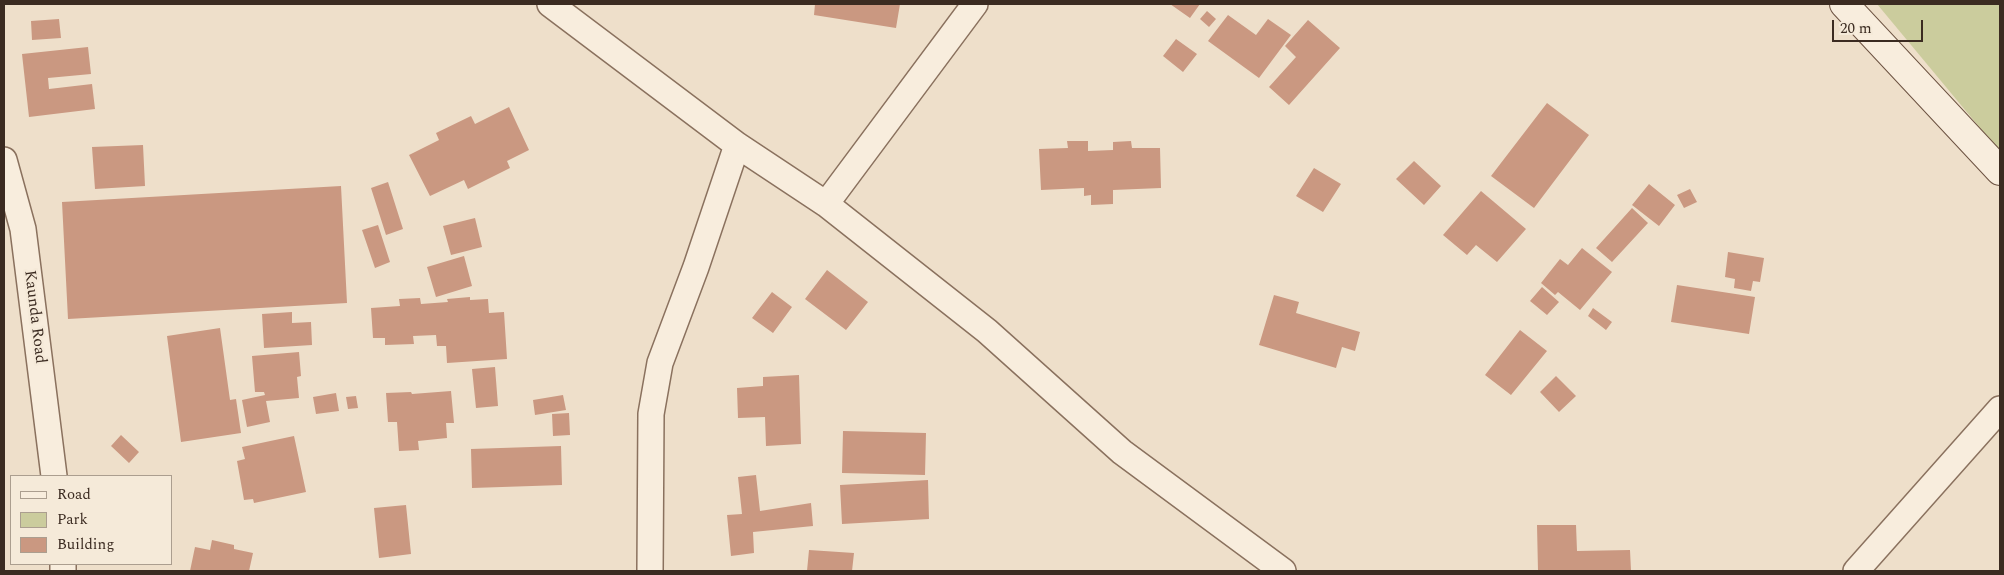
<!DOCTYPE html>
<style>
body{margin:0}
#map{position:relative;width:2004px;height:575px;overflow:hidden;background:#eedfca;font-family:Spectral,serif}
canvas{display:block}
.frame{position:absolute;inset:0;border:5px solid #3b2b21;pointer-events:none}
.legend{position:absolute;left:10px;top:475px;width:162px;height:90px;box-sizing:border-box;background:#f5ead9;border:1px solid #ab9e8f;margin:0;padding:6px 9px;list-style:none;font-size:15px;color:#3b2b21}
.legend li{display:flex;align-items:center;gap:10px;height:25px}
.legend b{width:25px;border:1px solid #ab9e8f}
.scale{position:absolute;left:1832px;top:20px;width:91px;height:22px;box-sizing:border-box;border:2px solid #3b2b21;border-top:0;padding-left:6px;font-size:15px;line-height:18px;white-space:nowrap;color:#3b2b21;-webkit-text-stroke:4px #f5ead9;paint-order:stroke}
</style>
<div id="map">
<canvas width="2004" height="575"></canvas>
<div class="frame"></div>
<ul class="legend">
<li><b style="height:6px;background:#f8eddd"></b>Road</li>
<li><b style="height:14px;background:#cbcc9d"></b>Park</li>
<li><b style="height:14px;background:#ca9881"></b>Building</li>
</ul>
<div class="scale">20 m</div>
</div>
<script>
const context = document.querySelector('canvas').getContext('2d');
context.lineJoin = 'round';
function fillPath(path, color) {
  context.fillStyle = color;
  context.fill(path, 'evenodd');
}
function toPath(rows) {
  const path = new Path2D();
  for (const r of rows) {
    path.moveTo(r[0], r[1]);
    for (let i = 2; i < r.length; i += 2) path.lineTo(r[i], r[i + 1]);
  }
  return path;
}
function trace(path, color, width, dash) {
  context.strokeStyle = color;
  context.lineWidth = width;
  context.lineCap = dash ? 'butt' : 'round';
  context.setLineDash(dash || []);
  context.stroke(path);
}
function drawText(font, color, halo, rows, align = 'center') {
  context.font = font + ' Spectral,serif';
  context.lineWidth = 5;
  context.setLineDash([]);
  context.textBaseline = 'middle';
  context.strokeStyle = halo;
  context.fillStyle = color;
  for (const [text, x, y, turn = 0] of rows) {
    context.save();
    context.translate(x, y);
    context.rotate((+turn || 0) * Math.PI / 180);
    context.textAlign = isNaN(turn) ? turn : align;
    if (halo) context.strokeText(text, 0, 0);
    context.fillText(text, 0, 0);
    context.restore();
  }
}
fillPath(toPath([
 [1877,4,2000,4,2000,152]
]), '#cbcc9d');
fillPath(toPath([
 [815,4,900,4,896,28,814,15],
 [1170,4,1200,4,1190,18],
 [1207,11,1216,19,1209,27,1200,19],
 [1228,15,1256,35,1268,19,1291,35,1259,78,1208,41],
 [59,19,61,38,32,40,31,21],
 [1308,20,1340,48,1289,105,1269,87,1296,57,1285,46],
 [1176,39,1197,54,1183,72,1163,56],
 [88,47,91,74,48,78,49,89,92,84,95,109,29,117,22,54],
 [1547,103,1589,135,1534,208,1491,176],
 [509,107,529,150,507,161,510,168,468,189,464,180,430,196,409,155,439,140,436,133,471,116,475,124],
 [1067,141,1088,141,1088,151,1113,150,1113,142,1131,141,1132,148,1160,148,1161,188,1113,190,1113,204,1091,205,1091,195,1084,196,1084,188,1041,190,1039,149,1068,148],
 [143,145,145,186,95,189,92,147],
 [1414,161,1441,186,1424,205,1396,179],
 [1314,168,1341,184,1323,212,1296,196],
 [388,182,403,229,386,235,371,188],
 [1649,184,1675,205,1659,226,1632,205],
 [341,186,347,303,68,319,62,202],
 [1690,189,1697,202,1684,208,1677,195],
 [1481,191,1526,229,1497,262,1476,245,1467,255,1443,235],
 [1632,208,1648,223,1612,262,1596,248],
 [475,218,482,247,451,255,443,226],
 [378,225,390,262,375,268,362,230],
 [1582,248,1612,272,1580,310,1558,292,1555,295,1541,283,1560,259,1568,265],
 [1728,252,1764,258,1760,282,1753,281,1751,291,1734,288,1735,279,1725,277],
 [464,256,472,286,436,297,427,267],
 [827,270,868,302,846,330,805,299],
 [1677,285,1755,297,1749,334,1671,322],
 [1542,287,1559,302,1547,315,1530,301],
 [772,292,792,307,773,333,752,318],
 [1274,295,1299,302,1296,313,1360,332,1355,351,1342,347,1336,368,1259,345],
 [470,297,470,300,488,299,489,313,504,312,507,359,447,363,446,346,437,346,436,335,413,336,414,344,385,345,385,338,373,338,371,308,400,306,399,299,420,298,421,304,448,302,447,299],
 [1593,308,1612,322,1606,330,1588,316],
 [292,312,292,323,311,322,312,345,264,348,262,314],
 [220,328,230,400,236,399,241,433,181,442,167,336],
 [1520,330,1547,351,1511,395,1485,375],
 [299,352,301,376,297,377,299,398,266,401,270,422,247,427,242,400,265,395,264,392,255,392,252,356],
 [495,367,498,406,476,408,472,369],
 [799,375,801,444,766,446,765,417,738,418,737,388,763,386,763,377],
 [1556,376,1576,396,1559,412,1540,392],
 [451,391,454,423,446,423,447,438,418,441,419,450,399,451,397,422,388,422,386,393,411,392,412,394],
 [336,393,339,411,316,414,313,397],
 [563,395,566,410,535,415,533,400],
 [356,396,358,408,348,409,346,397],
 [569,413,570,435,553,436,552,414],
 [843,431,926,433,925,475,842,473],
 [121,435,139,452,129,463,111,446],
 [294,436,306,492,254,503,253,499,244,500,237,461,245,459,242,447],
 [561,446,562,485,472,488,471,449],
 [756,475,760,511,811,503,813,526,753,532,754,553,731,556,727,515,742,514,738,477],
 [928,480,929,519,842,524,840,485],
 [406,505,411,554,379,558,374,508],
 [1537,525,1576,525,1577,551,1630,550,1631,571,1538,571],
 [212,540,234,545,234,549,253,553,249,571,190,571,195,547,210,550],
 [809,550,854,553,852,571,807,571]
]), '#ca9881');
const street = toPath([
 [550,4,737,145,826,204,987,331,1122,452,1283,571],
 [4,160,23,229,54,476],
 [826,204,975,4],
 [63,564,63,571],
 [650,571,651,414,660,363,696,267,737,145],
 [1856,571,2000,409]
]);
const secondary = toPath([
 [1844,4,2000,171]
]);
trace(street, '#8a715e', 28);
trace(secondary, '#6c5241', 30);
trace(street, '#f8eddd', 25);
trace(secondary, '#f8eddd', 28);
drawText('16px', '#3b2b21', '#f5ead9', [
 ["Kaunda Road",34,317,83]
]);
</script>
